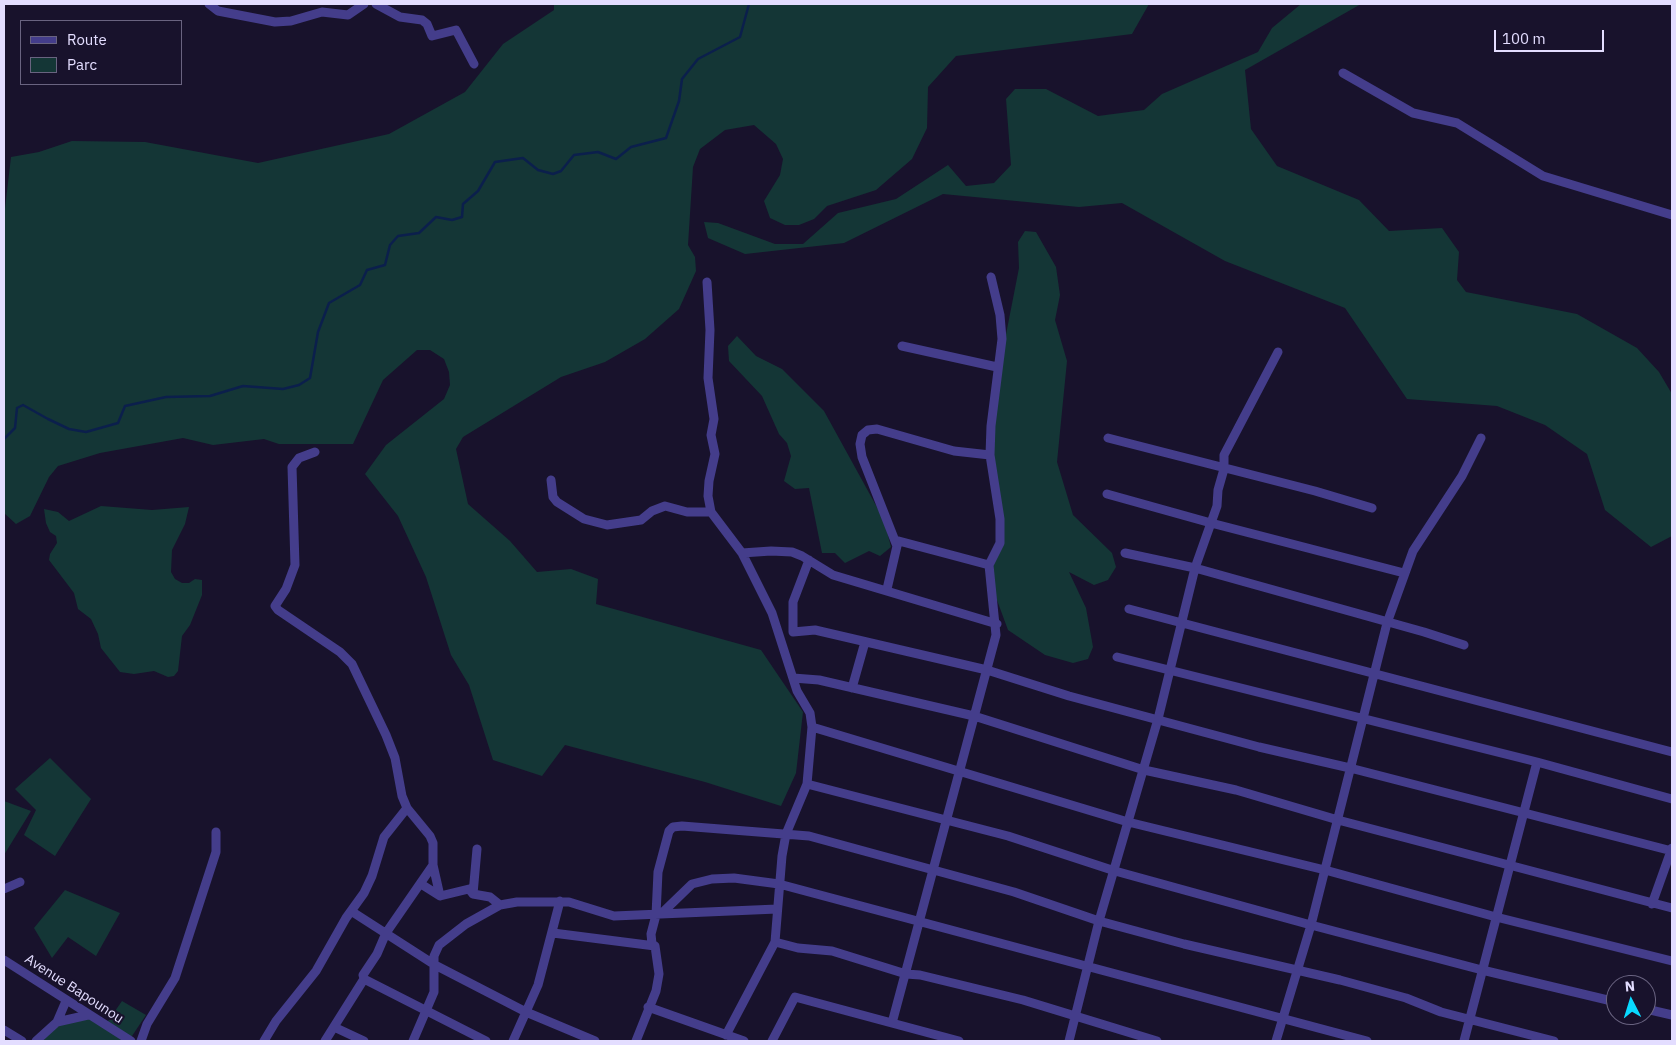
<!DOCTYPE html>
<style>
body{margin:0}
#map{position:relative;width:1676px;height:1045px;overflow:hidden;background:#18122c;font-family:"IBM Plex Sans",sans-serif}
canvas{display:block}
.frame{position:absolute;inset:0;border:5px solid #e3ddff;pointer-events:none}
.legend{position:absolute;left:20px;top:20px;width:162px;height:65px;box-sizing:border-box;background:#18122c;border:1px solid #696380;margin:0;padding:6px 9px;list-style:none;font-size:15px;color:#e3ddff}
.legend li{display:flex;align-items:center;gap:10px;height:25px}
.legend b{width:25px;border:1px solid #696380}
.north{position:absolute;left:1606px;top:975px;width:50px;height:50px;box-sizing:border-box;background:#18122c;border:1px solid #696380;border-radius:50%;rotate:355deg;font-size:14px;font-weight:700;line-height:20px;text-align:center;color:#e3ddff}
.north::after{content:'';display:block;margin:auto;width:18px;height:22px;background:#09d9ff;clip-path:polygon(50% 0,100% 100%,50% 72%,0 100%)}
.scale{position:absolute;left:1494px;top:30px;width:110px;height:22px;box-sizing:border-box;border:2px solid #e3ddff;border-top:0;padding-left:6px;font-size:15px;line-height:18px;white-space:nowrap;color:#e3ddff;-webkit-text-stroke:4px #18122c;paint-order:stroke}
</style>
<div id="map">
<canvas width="1676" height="1045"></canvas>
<div class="frame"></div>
<ul class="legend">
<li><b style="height:6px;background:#443d8b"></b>Route</li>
<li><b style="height:14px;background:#143636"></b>Parc</li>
</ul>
<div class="north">N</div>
<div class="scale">100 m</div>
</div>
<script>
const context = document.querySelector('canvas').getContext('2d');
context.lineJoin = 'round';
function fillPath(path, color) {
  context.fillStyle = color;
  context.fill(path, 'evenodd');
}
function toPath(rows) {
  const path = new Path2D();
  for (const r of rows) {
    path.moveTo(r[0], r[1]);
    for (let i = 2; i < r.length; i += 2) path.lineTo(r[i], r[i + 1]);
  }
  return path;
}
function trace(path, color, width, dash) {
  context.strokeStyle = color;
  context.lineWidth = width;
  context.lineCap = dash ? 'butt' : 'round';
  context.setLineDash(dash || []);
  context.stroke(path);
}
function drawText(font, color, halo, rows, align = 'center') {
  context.font = font + ' "IBM Plex Sans",sans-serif';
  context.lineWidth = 4.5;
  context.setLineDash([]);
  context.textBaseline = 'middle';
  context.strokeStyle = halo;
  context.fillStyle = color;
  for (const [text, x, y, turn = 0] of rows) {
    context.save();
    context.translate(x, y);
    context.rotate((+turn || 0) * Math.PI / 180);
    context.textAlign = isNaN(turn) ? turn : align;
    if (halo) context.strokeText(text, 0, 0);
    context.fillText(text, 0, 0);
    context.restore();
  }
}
fillPath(toPath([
 [554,4,1149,4,1132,34,956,56,928,87,927,128,912,159,876,190,827,206,814,219,799,225,785,225,770,218,764,201,780,175,783,159,776,144,754,125,725,130,700,149,693,167,688,245,695,257,696,271,679,309,645,339,605,362,561,377,463,437,456,449,468,504,510,541,537,572,571,569,598,579,596,604,761,650,803,712,796,773,781,806,705,782,565,745,542,776,493,760,469,685,451,655,426,577,398,516,365,474,386,445,444,399,450,385,449,372,444,359,430,350,417,350,383,380,353,444,279,444,264,439,213,445,183,438,100,453,58,466,49,477,30,516,16,524,4,513,4,217,11,157,39,152,72,141,145,142,258,163,389,134,465,92,503,44,554,10],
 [1301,4,1361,4,1245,70,1251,129,1277,166,1359,200,1389,231,1442,228,1459,252,1457,280,1466,292,1577,314,1637,348,1659,372,1672,394,1672,536,1651,547,1605,510,1587,454,1545,425,1497,406,1407,399,1345,308,1225,261,1122,203,1079,207,943,194,844,243,745,254,708,238,704,222,718,223,775,244,803,244,838,213,896,199,948,165,966,186,994,183,1011,165,1006,99,1015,89,1046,89,1098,116,1144,110,1162,94,1258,52,1272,28],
 [1025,231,1036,232,1056,267,1060,295,1055,320,1067,361,1057,462,1073,515,1112,553,1116,567,1108,580,1094,585,1069,572,1086,608,1093,647,1088,659,1073,663,1045,655,1008,630,994,592,993,563,1000,511,992,453,1000,365,1019,268,1018,242],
 [737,336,756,356,782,369,824,411,884,520,891,547,880,556,869,551,845,563,835,553,822,553,809,488,795,489,784,481,791,456,787,443,779,434,762,396,729,361,728,346],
 [101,506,152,510,189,507,185,524,172,550,171,572,175,579,182,583,189,583,195,579,202,580,202,595,190,625,182,636,178,671,174,676,168,677,154,671,134,674,120,672,101,648,98,634,91,619,78,609,74,593,49,560,50,554,57,543,56,536,50,532,46,523,44,509,58,512,69,521],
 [50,758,91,799,55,856,24,835,36,810,15,789],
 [4,801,31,811,4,855],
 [65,890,120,913,96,956,68,937,52,958,34,928],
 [122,1001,146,1015,130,1039,106,1024],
 [87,1017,124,1041,47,1041,43,1039,64,1021]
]), '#143636');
trace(toPath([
 [4,439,15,428,17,408,23,405,48,419,69,429,86,432,118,423,125,406,166,397,210,396,243,386,283,389,299,385,310,378,318,332,329,303,360,285,367,270,385,265,390,245,398,236,419,233,436,217,452,220,462,217,463,204,478,191,495,162,523,158,538,170,553,174,561,171,574,155,598,152,616,159,631,147,666,138,679,101,682,79,698,59,740,37,749,4]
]), '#0b1f4c', 2.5);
trace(toPath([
 [209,4,218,11,275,22,291,21,322,12,348,15,364,4],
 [376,4,400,17,422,20,427,24,432,36,456,30,474,64],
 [1343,73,1413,113,1457,123,1543,176,1672,215],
 [707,282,710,330,708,378,714,419,711,435,715,454,709,481,708,496,711,512,742,553,772,613,797,691,810,713,812,727,807,784,786,834,782,856,775,942,726,1035],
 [902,346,997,367],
 [1108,438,1315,491,1372,508],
 [551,480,553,497,557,502,584,519,607,525,641,520,652,511,665,506,687,512,711,512],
 [1107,494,1211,523,1404,573],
 [895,540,989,565],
 [742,553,771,551,792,552,802,556,833,575,997,624],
 [1125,553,1195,568,1424,632,1464,645],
 [809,560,793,602,793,632,815,630,987,670,1069,696,1259,747,1350,768,1672,851],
 [887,589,897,546,862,457,860,444,862,435,868,430,877,429,954,451,990,455],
 [1129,609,1672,752],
 [1117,657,1537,762,1672,799],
 [793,678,819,680,974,716,1144,770,1236,790,1338,820,1672,908],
 [852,688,865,642],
 [812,727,1128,822,1325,870,1496,917,1672,961],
 [807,784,1008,836,1115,871,1311,925,1482,970,1616,1002],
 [407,808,430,836,433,843,433,865,386,933,377,954,363,975,364,979,486,1041],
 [433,865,440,896],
 [421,884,440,896,469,889,473,894,490,897,500,905],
 [4,889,20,882],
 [473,894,477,849],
 [1652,904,1672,848],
 [351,911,435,965,526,1012,595,1041],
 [661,914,692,884,712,879,734,878,779,884,1367,1041],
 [553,933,655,946],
 [775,942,798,948,832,951,906,974,920,975,1023,1000,1157,1041],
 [4,960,131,1041],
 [648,1007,744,1041],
 [1646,1009,1672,1015],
 [57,1022,66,1001],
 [892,1023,996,635,989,565,1000,543,1000,519,990,455,991,426,1002,339,1000,315,991,277],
 [334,1027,364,1041],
 [4,1030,22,1041],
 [36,1041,57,1022,88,1015],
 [141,1041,147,1024,175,978,216,852,216,832],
 [264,1041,276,1021,316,971,346,918,364,893,372,876,384,837,407,808,402,796,395,758,386,735,352,664,340,652,278,610,275,606,286,589,295,565,292,467,299,458,315,452],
 [325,1041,364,979],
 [413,1041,434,992,434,956,439,945,466,924,500,905,517,902,569,902,614,916,777,909],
 [513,1041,538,985,560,901],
 [636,1041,656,991,659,974,655,946,652,944,651,934,656,915,658,872,669,831,673,827,682,826,809,836,1014,892,1099,921,1184,944,1340,980,1406,998,1441,1012,1554,1041],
 [772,1041,795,997,959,1041],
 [1069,1041,1099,921,1158,719,1195,568,1217,506,1218,490,1224,469,1224,455,1278,352],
 [1276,1041,1311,925,1387,623,1413,551,1462,476,1481,438],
 [1464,1041,1537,762]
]), '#443d8b', 9);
drawText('14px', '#e3ddff', '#18122c', [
 ["Avenue Bapounou",74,989,33]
]);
</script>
